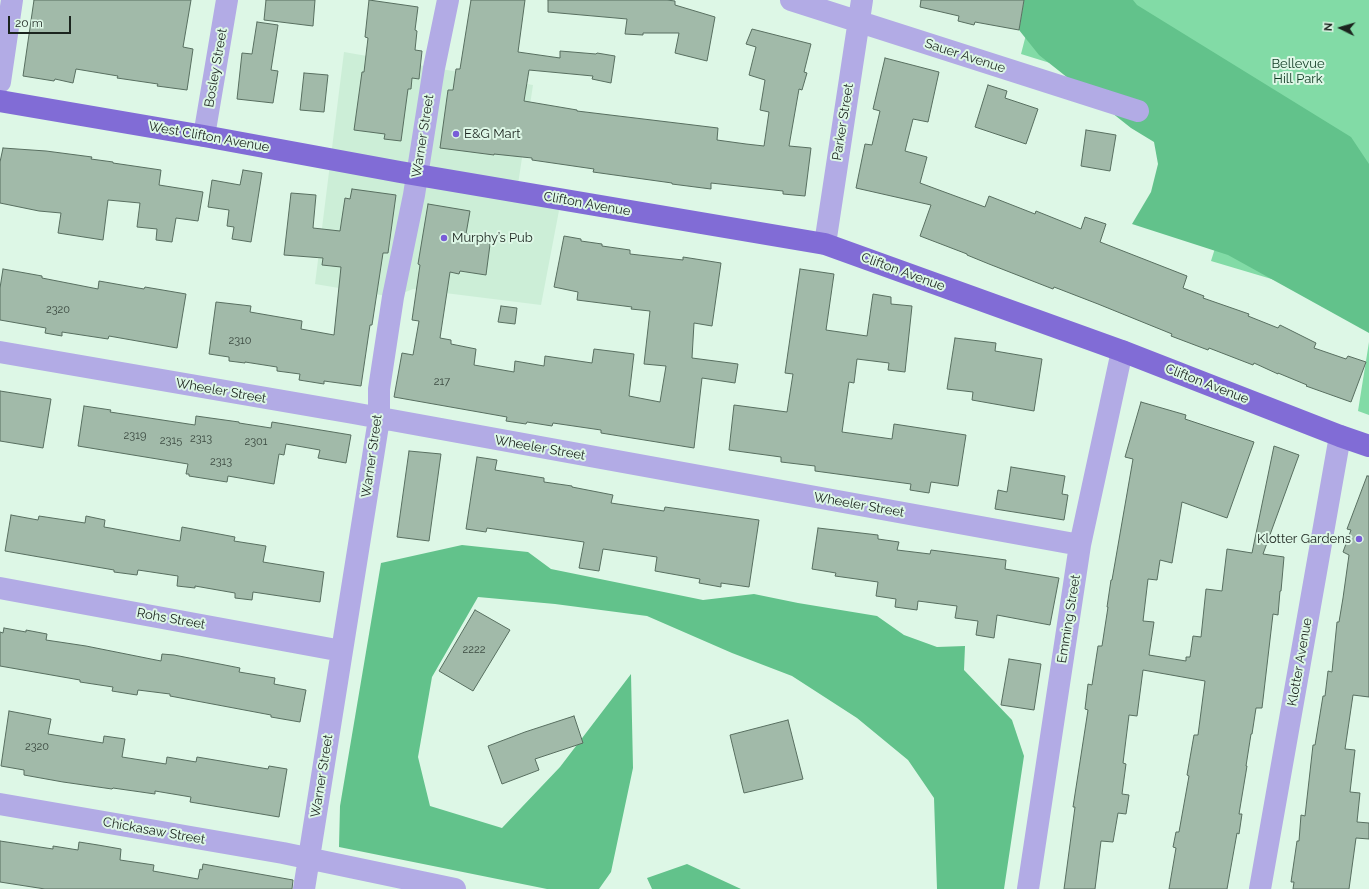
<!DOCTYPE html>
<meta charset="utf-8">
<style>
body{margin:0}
#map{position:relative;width:1369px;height:889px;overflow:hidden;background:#ddf7e6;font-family:Raleway,sans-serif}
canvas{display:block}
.north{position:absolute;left:1321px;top:8px;width:40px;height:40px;-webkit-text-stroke:3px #ddf7e6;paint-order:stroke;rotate:275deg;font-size:11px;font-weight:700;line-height:16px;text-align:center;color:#1b241e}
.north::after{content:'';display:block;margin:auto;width:14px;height:18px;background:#1b241e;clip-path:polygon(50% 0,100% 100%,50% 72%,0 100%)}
.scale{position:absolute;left:8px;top:16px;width:63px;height:18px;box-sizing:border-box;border:2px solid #1b241e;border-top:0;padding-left:5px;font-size:12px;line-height:14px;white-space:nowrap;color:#1b241e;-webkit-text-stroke:3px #ddf7e6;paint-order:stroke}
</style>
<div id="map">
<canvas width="1369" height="889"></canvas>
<div class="north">N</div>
<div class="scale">20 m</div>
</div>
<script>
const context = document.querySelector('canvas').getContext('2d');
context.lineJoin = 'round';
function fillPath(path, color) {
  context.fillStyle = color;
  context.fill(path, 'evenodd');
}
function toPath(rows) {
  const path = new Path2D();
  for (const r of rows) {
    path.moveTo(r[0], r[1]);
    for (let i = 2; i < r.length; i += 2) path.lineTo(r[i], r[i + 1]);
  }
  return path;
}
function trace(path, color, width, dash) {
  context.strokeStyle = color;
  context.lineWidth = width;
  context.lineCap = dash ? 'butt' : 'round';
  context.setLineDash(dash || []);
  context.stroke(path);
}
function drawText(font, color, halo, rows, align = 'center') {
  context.font = font + ' Raleway,sans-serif';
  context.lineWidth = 4;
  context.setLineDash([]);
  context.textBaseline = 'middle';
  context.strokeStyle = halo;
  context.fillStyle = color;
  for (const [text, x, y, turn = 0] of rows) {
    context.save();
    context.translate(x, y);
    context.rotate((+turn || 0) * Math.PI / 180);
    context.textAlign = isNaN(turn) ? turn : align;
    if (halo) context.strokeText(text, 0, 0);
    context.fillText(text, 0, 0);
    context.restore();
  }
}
fillPath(toPath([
 [344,52,533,85,517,191,561,200,541,305,413,289,393,297,315,284]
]), '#cceed7');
fillPath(toPath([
 [1035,0,1369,0,1369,308,1211,261,1239,172,1250,125,1021,54],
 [1369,342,1369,415,1358,411]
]), '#82dba6');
fillPath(toPath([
 [1024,0,1133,0,1137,5,1351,137,1369,164,1369,333,1228,255,1132,224,1151,192,1158,164,1154,142,1131,128,1039,55,1019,30],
 [462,545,528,552,551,569,703,600,754,594,798,603,877,616,904,635,937,647,965,646,964,670,1012,720,1024,756,1004,889,937,889,934,798,908,760,857,718,792,676,732,653,647,616,555,604,478,597,432,677,418,757,430,806,502,828,560,767,631,674,633,768,611,872,599,889,547,889,339,847,340,806,381,563],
 [687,864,741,889,652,889,647,878]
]), '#62c28b');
const building = toPath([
 [34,0,191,0,183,47,193,49,187,90,157,86,158,84,117,78,118,76,76,69,73,83,55,79,54,81,23,76,34,0],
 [266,0,315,0,313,26,264,20,266,0],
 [369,0,418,7,415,30,417,31,415,50,422,51,419,79,412,78,411,89,408,89,401,141,384,139,385,134,354,130,362,72,364,72,368,38,365,37,369,0],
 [471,0,525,0,518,52,560,58,560,51,596,54,597,53,615,56,611,83,592,79,593,76,529,70,524,101,577,110,577,111,718,128,717,140,746,144,764,146,769,112,760,110,765,80,749,75,756,47,746,44,752,29,811,44,804,72,807,73,802,90,799,89,789,146,811,148,805,196,783,194,783,191,711,183,711,189,672,184,672,183,593,172,594,169,532,160,532,158,494,154,494,155,440,148,448,90,453,90,456,69,460,69,471,0],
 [548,0,667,0,675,1,675,5,715,17,707,61,675,53,679,33,643,33,643,35,625,34,627,19,548,12,548,0],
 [921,0,1024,0,1019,30,975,22,974,25,958,21,959,16,920,7,921,0],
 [257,22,278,25,271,70,278,71,273,103,237,99,242,53,252,54,257,22],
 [885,58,939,72,928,122,913,119,905,151,927,157,920,183,985,207,989,196,1035,214,1036,211,1081,229,1085,217,1106,224,1100,242,1187,276,1183,288,1204,296,1203,298,1249,314,1248,316,1278,328,1280,325,1316,343,1314,348,1346,359,1348,356,1366,362,1351,402,1306,386,1307,385,1278,373,1278,374,1254,363,1253,365,1209,348,1208,350,1171,336,1172,334,1098,304,1054,287,1053,289,989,264,967,255,967,254,920,236,931,205,856,188,865,144,872,145,880,111,873,109,885,58],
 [304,73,328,75,324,112,300,110,304,73],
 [988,85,1007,91,1005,98,1038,109,1026,144,975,127,988,85],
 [1086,130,1116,135,1110,171,1081,166,1086,130],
 [3,148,46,151,92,157,91,159,113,162,113,163,161,170,159,185,203,192,198,221,176,218,172,242,156,240,157,229,137,227,140,203,108,200,103,240,58,233,61,213,39,211,0,203,0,162,3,148],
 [243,170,262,173,251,242,232,239,234,227,227,226,229,210,208,207,212,180,240,185,243,170],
 [352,189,396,195,388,253,383,253,372,325,370,325,361,386,324,381,324,384,299,380,300,374,277,371,277,367,245,362,245,363,229,361,229,357,209,354,216,302,251,306,250,312,302,321,301,329,334,335,341,267,322,265,323,258,284,255,291,193,316,195,313,228,340,231,345,198,350,199,352,189],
 [428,204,470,211,466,234,491,237,486,275,460,271,459,274,450,272,440,338,451,340,451,344,476,349,474,365,514,372,515,361,544,366,545,356,592,363,594,349,634,354,629,396,660,402,666,366,644,364,650,311,631,309,632,307,577,300,578,292,554,287,564,236,581,239,581,241,602,244,602,246,630,250,630,254,683,260,683,257,721,263,712,326,694,323,692,358,738,364,735,383,702,378,694,448,601,433,601,430,553,423,552,426,527,422,526,424,506,421,507,417,394,397,402,353,413,355,419,321,412,320,420,265,418,264,428,204],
 [3,269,42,276,42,278,98,289,99,281,144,289,145,287,186,294,177,348,109,336,108,339,62,332,62,336,45,333,46,328,0,320,0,288,3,269],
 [800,269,834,274,826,330,867,336,873,294,891,297,891,304,912,306,905,372,888,370,889,363,857,359,854,383,849,382,842,432,892,439,894,424,966,435,958,486,931,482,929,493,910,490,911,484,815,471,815,466,781,462,781,457,729,450,734,405,787,412,793,374,785,373,800,269],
 [501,306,517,308,515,324,498,322,501,306],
 [955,338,996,343,995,351,1042,359,1034,411,972,400,973,392,947,389,955,338],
 [0,391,51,399,43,448,0,441,0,391],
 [1141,402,1186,415,1185,419,1254,442,1227,518,1182,502,1172,563,1160,560,1157,580,1148,579,1143,621,1154,622,1149,655,1186,661,1186,657,1190,657,1193,636,1201,637,1206,589,1222,591,1227,549,1252,553,1274,446,1299,455,1263,554,1284,557,1281,591,1280,591,1278,615,1273,614,1262,708,1256,708,1252,734,1251,734,1246,766,1247,766,1239,814,1242,814,1239,834,1237,833,1227,889,1169,889,1176,848,1173,847,1176,832,1179,832,1189,776,1187,775,1194,735,1198,735,1205,681,1143,670,1137,716,1129,715,1123,763,1126,764,1122,794,1129,795,1126,814,1118,813,1113,842,1101,841,1095,889,1064,889,1075,807,1073,807,1088,710,1085,709,1088,684,1092,685,1098,646,1102,646,1108,607,1107,607,1111,580,1112,580,1133,459,1125,457,1141,402],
 [84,406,111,410,110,412,195,425,196,416,239,422,239,423,271,428,272,422,351,435,346,463,318,458,320,450,286,444,284,455,279,454,274,484,228,476,227,482,189,476,189,474,186,474,188,464,78,446,84,406],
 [409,451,441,454,429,541,397,537,409,451],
 [477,457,497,460,495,470,544,478,544,482,572,486,572,487,613,495,611,503,664,511,665,507,759,520,749,587,721,583,721,587,699,583,700,579,655,571,657,557,603,549,599,571,579,568,584,542,487,528,486,532,466,529,477,457],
 [1011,467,1065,476,1062,494,1068,495,1064,520,995,509,998,490,1007,492,1011,467],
 [1367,476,1369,476,1369,697,1353,695,1345,749,1355,750,1350,792,1360,793,1357,822,1369,823,1369,839,1356,838,1349,889,1293,889,1294,882,1291,882,1297,841,1299,841,1301,815,1305,816,1313,745,1315,745,1323,696,1325,696,1328,671,1332,672,1337,622,1339,622,1343,598,1349,555,1343,552,1351,530,1347,529,1367,476],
 [11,515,38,520,39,516,85,523,86,516,105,520,104,527,110,528,180,541,182,527,235,537,234,541,266,546,263,562,324,572,320,602,253,592,252,600,235,598,235,593,195,586,195,588,177,586,178,576,138,570,137,575,114,572,114,570,5,551,11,515],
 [818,528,878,535,878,539,899,542,897,550,930,554,931,550,1006,560,1005,569,1059,578,1050,625,997,615,994,638,976,635,978,621,955,618,957,606,918,601,917,610,895,607,896,599,876,596,878,582,835,576,836,573,812,569,818,528],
 [475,610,510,630,473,691,439,671,475,610],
 [4,628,26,632,26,630,47,634,46,640,86,646,161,661,162,654,174,655,240,668,239,672,275,678,274,684,306,690,300,722,271,717,271,715,170,696,170,694,138,690,137,695,112,691,113,687,80,682,80,680,0,666,0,632,3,633,4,628],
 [1009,659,1041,664,1034,710,1001,705,1009,659],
 [9,711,51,719,48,734,103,743,104,736,125,739,122,757,166,764,167,757,196,762,197,757,268,769,269,766,287,769,279,817,190,802,191,797,155,791,155,794,113,788,112,789,63,782,24,775,24,770,1,766,9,711],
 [574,716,583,743,535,759,539,770,502,784,488,746,525,732,574,716],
 [788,720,803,779,744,793,730,735,788,720],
 [0,841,53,849,53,846,78,850,79,842,98,845,121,849,120,860,154,865,153,871,198,879,200,869,202,870,203,864,293,880,292,889,45,889,0,882,0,841]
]);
fillPath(building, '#a1baa9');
trace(building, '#586f60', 1);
trace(toPath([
 [791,0,1138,111],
 [0,82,12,0],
 [204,136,227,0],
 [825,244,862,0],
 [0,352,353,413,1080,545],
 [0,588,342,651],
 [0,804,283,853,455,889],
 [304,889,379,419,379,389,393,297,414,195,434,68,448,0],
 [1028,889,1080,545,1122,351],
 [1260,889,1340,436]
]), '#b2abe5', 22);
trace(toPath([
 [0,101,204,136,400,172,825,244,1122,351,1340,436,1369,446]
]), '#816cd6', 22);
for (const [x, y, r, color] of [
 [456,134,4,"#795dd8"],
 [444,238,4,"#795dd8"],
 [1359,539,4,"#795dd8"]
]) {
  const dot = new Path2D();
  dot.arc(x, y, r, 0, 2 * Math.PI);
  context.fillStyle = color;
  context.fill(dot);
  trace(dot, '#ddf7e6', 1.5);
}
drawText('11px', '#3c4a41', null, [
 ["2320",58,310],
 ["2310",240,341],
 ["217",442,382],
 ["2319",135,436],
 ["2313",201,439],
 ["2315",171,441],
 ["2301",256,442],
 ["2313",221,462],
 ["2222",474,650],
 ["2320",37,747]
]);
drawText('13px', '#1b241e', '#ddf7e6', [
 ["Sauer Avenue",965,56,18],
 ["Bosley Street",216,68,-80],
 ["Parker Street",843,122,-81],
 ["Warner Street",423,136,-81],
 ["West Clifton Avenue",209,137,10],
 ["Clifton Avenue",587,204,10],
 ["Clifton Avenue",903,272,20],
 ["Clifton Avenue",1207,384,21],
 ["Wheeler Street",221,391,10],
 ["Wheeler Street",540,448,10],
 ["Warner Street",372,456,-82],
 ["Wheeler Street",859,505,10],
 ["Rohs Street",171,619,10],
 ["Emming Street",1069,619,-81],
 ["Klotter Avenue",1300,662,-80],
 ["Warner Street",322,776,-81],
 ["Chickasaw Street",154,831,10]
]);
drawText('13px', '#103a23', '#ddf7e6', [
 ["Bellevue",1298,64],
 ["Hill Park",1298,79]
]);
drawText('13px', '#1b241e', '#ddf7e6', [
 ["E&G Mart",464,134],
 ["Murphy’s Pub",452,238],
 ["Klotter Gardens",1351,539,"right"]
], 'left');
</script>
